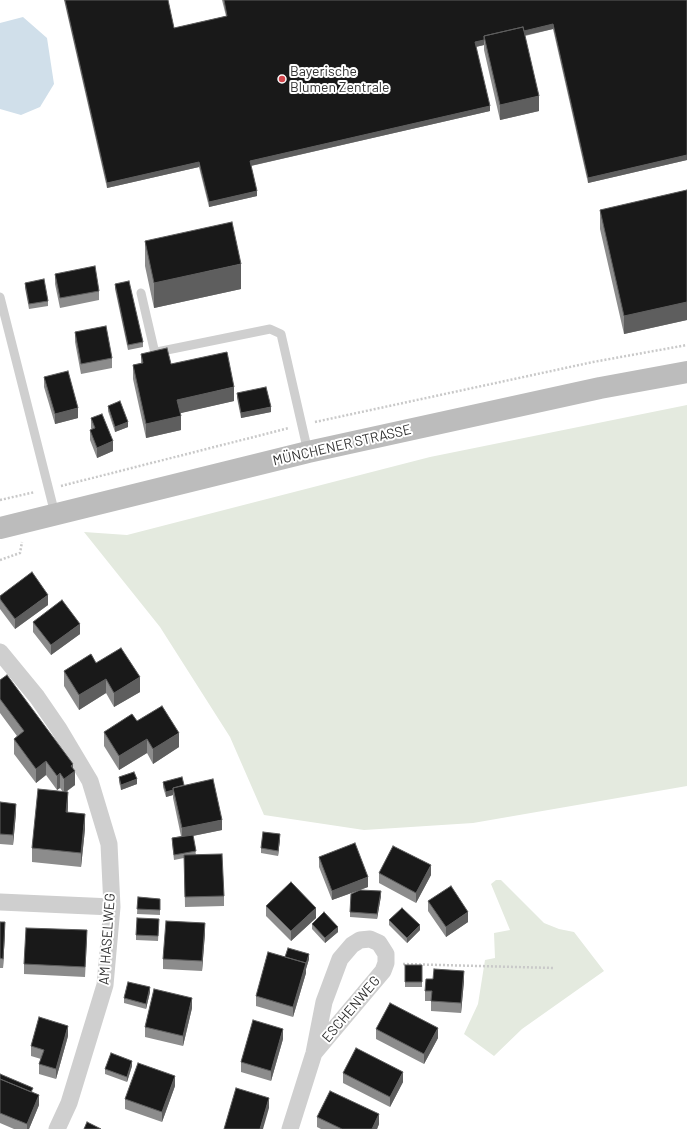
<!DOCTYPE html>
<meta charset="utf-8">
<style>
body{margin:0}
canvas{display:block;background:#fff}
</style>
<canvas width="687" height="1129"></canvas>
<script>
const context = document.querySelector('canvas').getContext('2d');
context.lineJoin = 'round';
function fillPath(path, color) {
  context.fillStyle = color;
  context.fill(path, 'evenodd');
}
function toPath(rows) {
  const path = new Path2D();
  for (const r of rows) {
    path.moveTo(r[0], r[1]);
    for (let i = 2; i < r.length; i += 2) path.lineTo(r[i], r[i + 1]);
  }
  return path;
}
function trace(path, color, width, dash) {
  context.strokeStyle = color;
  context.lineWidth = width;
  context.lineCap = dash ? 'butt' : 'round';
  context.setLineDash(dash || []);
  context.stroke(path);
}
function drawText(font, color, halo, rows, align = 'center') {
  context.font = font + ' Barlow,sans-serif';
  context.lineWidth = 4;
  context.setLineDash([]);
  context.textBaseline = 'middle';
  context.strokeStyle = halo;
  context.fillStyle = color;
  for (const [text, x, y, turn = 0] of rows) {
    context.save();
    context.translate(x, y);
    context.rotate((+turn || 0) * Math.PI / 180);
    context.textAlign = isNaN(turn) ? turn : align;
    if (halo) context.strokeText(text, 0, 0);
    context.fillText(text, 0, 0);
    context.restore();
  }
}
fillPath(toPath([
 [687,405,687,786,473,823,364,830,264,815,230,737,160,627,84,532,127,535,430,457],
 [496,880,501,880,544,923,559,929,574,932,604,971,522,1029,494,1056,464,1034,478,1004,485,960,495,958,494,933,510,930,491,884]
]), '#e4eadf');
fillPath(toPath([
 [23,17,47,38,54,84,40,107,21,115,0,109,0,23]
]), '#d0dfea');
trace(toPath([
 [315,422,593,362,687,345],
 [61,486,289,428],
 [0,500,35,492],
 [0,560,20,553,22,542],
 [403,964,554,968]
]), '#c9c9c9', 2.5, [2, 2]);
trace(toPath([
 [141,293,154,349,157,352,270,329,281,334,308,452],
 [0,297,55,514]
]), '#cfcfcf', 9);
trace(toPath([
 [0,652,37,697,59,729,90,781,109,844,112,907,105,985,69,1103,57,1129],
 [0,902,112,907],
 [290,1129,314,1053,324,1002,340,959,352,945,360,940,370,939,379,943,386,954,386,963,383,971,314,1053]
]), '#cfcfcf', 17);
trace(toPath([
 [0,528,308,452,600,388,687,372]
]), '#bcbcbc', 22);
fillPath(toPath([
 [64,0,168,0,174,28,226,16,222,0,687,0,687,160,588,183,553,29,525,36,539,111,500,120,484,50,484,45,476,47,490,111,251,166,257,196,209,207,199,167,107,188],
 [687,190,687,320,624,334,600,229,600,210],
 [145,241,241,289,154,308,145,266],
 [55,274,99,291,99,300,60,308,55,284],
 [25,283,48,301,48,306,29,309,25,288],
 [115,284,143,342,143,347,128,350,115,289],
 [75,332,112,358,112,368,81,374,75,342],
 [141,354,171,364,234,401,180,413,181,430,146,438,133,379,133,365,141,363],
 [44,377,78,418,55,424,44,387],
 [237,393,271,412,241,418,237,398],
 [108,406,128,427,115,432,108,411],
 [91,418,113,451,97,458,90,440,90,430,92,430,91,428],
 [0,596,48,605,15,629,0,609],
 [33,622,80,634,51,655,33,632],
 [96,663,140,692,114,707,106,693,79,710,64,686,64,671],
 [0,680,73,769,75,785,66,792,68,807,68,813,85,829,81,867,32,862,32,848,63,792,60,788,57,790,46,775,36,783,14,754,14,739,17,736,0,713],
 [137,721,179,747,153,764,147,753,119,770,104,746,104,732],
 [119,777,137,784,121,790,119,782],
 [163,782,184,785,222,830,193,836,196,855,224,896,224,906,185,907,184,858,174,860,172,843,172,838,181,836,173,798,173,795,166,797,163,787],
 [0,802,16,813,13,845,0,844],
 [280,839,278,856,261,853,261,848],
 [319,857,368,887,332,900,319,867],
 [379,873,431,875,416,903,379,883],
 [381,896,377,919,350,917,350,912],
 [138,897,160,899,160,915,137,914],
 [428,901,468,922,446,937,428,911],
 [266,906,316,918,291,941,266,916],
 [389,920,420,930,407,943,389,925],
 [0,922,5,932,3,968,0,968],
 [159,924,158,941,136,940,136,935],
 [312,924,338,932,325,943,312,929],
 [205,933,202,971,163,969,163,959],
 [87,940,85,977,24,974,24,964],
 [285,957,309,959,306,969,306,973,293,1017,256,1006,256,996],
 [405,965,422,965,422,987,405,987],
 [464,981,461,1013,431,1011,431,1001,425,1001,425,991],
 [150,992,146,1009,124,1003,124,998],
 [192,1008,183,1046,145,1037,145,1027],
 [376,1029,438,1038,424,1064,376,1039],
 [68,1036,56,1079,39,1074,39,1064,41,1059,31,1056,31,1046],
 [283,1039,271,1081,241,1072,241,1062],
 [132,1066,127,1082,105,1074,105,1069],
 [343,1073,403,1082,390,1107,343,1083],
 [0,1074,33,1092,39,1105,29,1129,14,1129,0,1123],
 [175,1086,162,1122,125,1109,125,1099],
 [317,1117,379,1124,377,1129,321,1129,317,1127]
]), '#8c8c8c');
fillPath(toPath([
 [553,24,553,29,486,44,485,40],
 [484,40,484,45,475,47,475,42],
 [539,96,539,111,500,120,500,105],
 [490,106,490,111,250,166,250,161],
 [687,155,687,160,588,183,588,178],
 [199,162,199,167,107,188,107,183],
 [257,191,257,196,209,207,209,202],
 [241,264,241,289,154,308,154,283],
 [687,302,687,320,624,334,624,316],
 [234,387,234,401,177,414,177,400],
 [271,407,271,412,241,418,241,413],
 [78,408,78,418,55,424,55,414],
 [181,416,181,430,146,438,146,424],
 [128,422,128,427,115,432,115,427],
 [113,441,113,451,97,458,97,448],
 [48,595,48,605,15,629,15,619],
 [80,624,80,634,51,655,51,645],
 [140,677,140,692,114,707,114,693],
 [106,679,106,693,79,710,79,695],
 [179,733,179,747,153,764,153,749],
 [147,739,147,753,119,770,119,756],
 [46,761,46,775,36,783,36,769],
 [73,764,73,772,75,771,75,785,64,793,64,779,71,766],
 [60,773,60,788,57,790,57,776],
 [137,779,137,784,121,790,121,785],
 [173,790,173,795,166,797,166,792],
 [68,792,68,807,66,827,66,812],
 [16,804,16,813,13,845,13,835],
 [85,814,85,829,81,867,81,853],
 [222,820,222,830,182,838,182,828],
 [280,834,280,839,278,856,278,851],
 [431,865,431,875,416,903,416,893],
 [368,877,368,887,332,900,332,891],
 [381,891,381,896,377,919,377,914],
 [316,908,316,918,291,941,291,931],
 [468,912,468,922,446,937,446,927],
 [5,922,5,932,3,968,3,959],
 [205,923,205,933,202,971,202,961],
 [420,925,420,930,407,943,407,938],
 [338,927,338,932,325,943,325,938],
 [309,954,309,959,306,969,306,964],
 [306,963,306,973,293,1017,293,1007],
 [464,971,464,981,461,1013,461,1003],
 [150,987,150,992,146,1009,146,1004],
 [192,998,192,1008,183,1046,183,1036],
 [68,1026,68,1036,56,1079,56,1069],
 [438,1028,438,1038,424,1064,424,1054],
 [283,1029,283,1039,271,1081,271,1071],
 [132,1061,132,1066,127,1082,127,1077],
 [403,1072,403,1082,390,1107,390,1097],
 [175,1076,175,1086,162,1122,162,1112],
 [39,1095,39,1105,29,1129,27,1129,27,1124],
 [269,1098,269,1108,263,1129,260,1129],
 [379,1114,379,1124,377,1129,372,1129]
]), '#5e5e5e');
const building = toPath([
 [65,0,168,0,174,28,227,16,224,0,687,0,687,155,588,178,553,24,524,31,523,27,484,36,484,40,475,42,490,106,250,161,257,191,209,202,199,162,107,183,65,0],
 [523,27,539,96,500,105,484,36,523,27],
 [687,190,687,302,624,316,600,210,687,190],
 [232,222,241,264,154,283,145,241,232,222],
 [95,266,99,291,60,298,55,274,95,266],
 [44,279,48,301,29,304,25,283,44,279],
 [129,281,143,342,128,345,115,284,129,281],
 [106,326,112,358,81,364,75,332,106,326],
 [167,348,171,364,227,352,234,387,177,400,181,416,146,424,133,365,143,363,141,354,167,348],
 [68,371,78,408,55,414,44,377,68,371],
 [266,387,271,407,241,413,237,393,266,387],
 [120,401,128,422,115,427,108,406,120,401],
 [102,414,113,441,97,448,90,430,95,428,91,418,102,414],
 [32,572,48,595,15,619,0,599,0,596,32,572],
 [62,600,80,624,51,645,33,622,62,600],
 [121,648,140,677,114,693,106,679,79,695,64,671,91,654,96,663,121,648],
 [7,675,73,764,71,766,75,771,64,779,60,773,57,776,46,761,36,769,14,739,24,731,0,699,0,680,7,675],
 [162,706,179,733,153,749,147,739,119,756,104,732,132,714,137,721,162,706],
 [134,772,137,779,121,785,119,777,134,772],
 [182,777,184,785,173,788,173,790,166,792,163,782,182,777],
 [213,779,222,820,182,828,173,788,213,779],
 [38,789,68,792,66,812,85,814,81,853,32,848,38,789],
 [0,802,16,804,13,835,0,834,0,802],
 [263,832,280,834,278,851,261,848,263,832],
 [193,835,196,851,174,855,172,838,193,835],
 [355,843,368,877,332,891,319,857,355,843],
 [393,846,431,865,416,893,379,873,393,846],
 [222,854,224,896,185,897,184,855,222,854],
 [291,882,316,908,291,931,266,906,291,882],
 [451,886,468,912,446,927,428,901,451,886],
 [360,890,381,891,377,914,350,912,351,894,360,890],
 [138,897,160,899,160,910,137,909,138,897],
 [402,908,420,925,407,938,389,920,402,908],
 [324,912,338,927,325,938,312,924,324,912],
 [137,918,159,919,158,936,136,935,137,918],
 [166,921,205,923,202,961,163,959,166,921],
 [0,922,5,922,3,959,0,958,0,922],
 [26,928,87,930,85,967,24,964,26,928],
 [288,948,309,954,306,964,306,963,285,957,288,948],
 [268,952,306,963,293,1007,256,996,268,952],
 [405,965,422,965,422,982,405,982,405,965],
 [434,969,464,971,461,1003,431,1001,432,991,425,991,426,979,433,979,434,969],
 [128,982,150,987,146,1004,124,998,128,982],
 [154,989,192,998,183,1036,145,1027,154,989],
 [390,1003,438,1028,424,1054,376,1029,390,1003],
 [39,1017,68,1026,56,1069,39,1064,44,1050,31,1046,39,1017],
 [253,1020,283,1029,271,1071,241,1062,253,1020],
 [356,1048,403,1072,390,1097,343,1073,356,1048],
 [111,1053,132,1061,127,1077,105,1069,111,1053],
 [138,1063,175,1076,162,1112,125,1099,138,1063],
 [0,1074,33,1088,31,1092,0,1079,0,1074],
 [0,1079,39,1095,27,1124,0,1113,0,1079],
 [236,1088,269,1098,260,1129,224,1129,236,1088],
 [330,1091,379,1114,372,1129,342,1129,317,1117,330,1091],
 [87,1122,101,1129,84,1129,87,1122]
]);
fillPath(building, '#191919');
trace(building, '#5e5e5e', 1);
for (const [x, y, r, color] of [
 [282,79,4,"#d4484e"]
]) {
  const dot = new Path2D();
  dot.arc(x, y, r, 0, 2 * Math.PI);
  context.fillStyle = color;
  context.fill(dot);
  trace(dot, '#fff', 1.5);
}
drawText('14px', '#323232', '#fff', [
 ["Bayerische",290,71],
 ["Blumen Zentrale",290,87]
], 'left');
drawText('14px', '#323232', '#fff', [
 ["MÜNCHENER STRASSE",342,445,-13],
 ["AM HASELWEG",107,939,-86],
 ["ESCHENWEG",351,1009,-50]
]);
</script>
